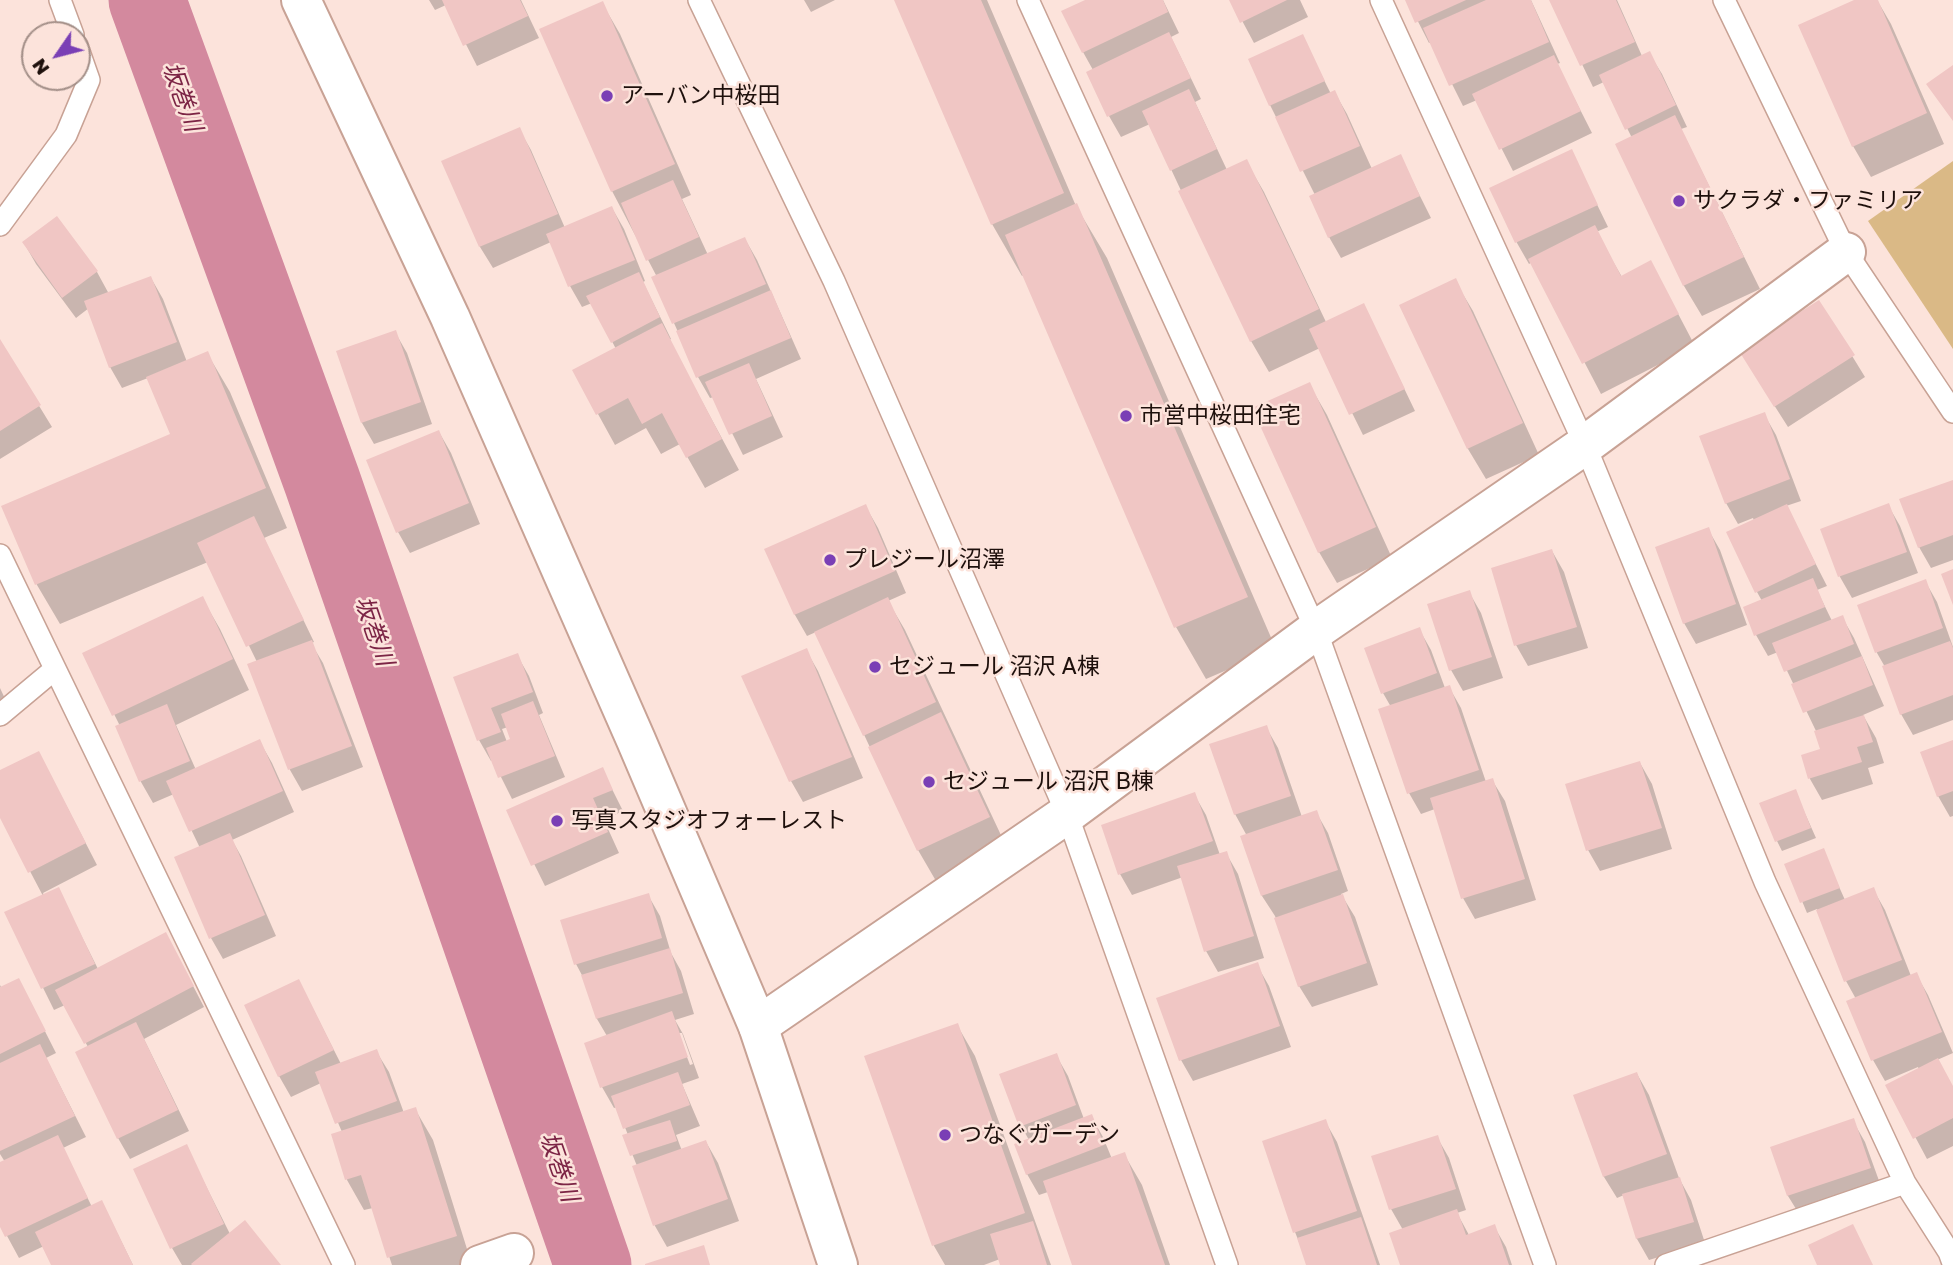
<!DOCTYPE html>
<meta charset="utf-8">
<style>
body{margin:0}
#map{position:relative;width:1953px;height:1265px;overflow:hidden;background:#fce3db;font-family:"Golos Text",sans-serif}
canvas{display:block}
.north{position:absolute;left:21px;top:21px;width:70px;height:70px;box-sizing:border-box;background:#fce3db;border:2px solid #a38f88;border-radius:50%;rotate:235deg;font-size:19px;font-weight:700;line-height:28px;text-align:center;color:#1e100c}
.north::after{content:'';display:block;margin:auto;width:24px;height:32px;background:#7a3fb5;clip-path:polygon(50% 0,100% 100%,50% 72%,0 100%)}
</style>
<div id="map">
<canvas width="1953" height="1265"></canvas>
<div class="north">N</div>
</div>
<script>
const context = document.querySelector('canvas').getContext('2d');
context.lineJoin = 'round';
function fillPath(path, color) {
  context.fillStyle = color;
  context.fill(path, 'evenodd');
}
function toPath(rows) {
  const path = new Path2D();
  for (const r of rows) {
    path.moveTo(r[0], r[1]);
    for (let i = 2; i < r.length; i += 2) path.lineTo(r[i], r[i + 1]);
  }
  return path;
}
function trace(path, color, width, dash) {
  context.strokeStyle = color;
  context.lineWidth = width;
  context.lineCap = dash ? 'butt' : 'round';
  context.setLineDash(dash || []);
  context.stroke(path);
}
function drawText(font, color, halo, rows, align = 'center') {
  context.font = font + ' "Golos Text","Noto Sans JP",sans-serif';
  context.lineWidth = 5;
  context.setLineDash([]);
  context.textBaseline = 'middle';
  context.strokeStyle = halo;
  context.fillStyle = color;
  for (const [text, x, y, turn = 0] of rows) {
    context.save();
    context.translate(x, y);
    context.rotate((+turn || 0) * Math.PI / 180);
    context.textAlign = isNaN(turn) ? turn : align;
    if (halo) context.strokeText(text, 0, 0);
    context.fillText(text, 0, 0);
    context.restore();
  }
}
fillPath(toPath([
 [1953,161,1953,349,1868,221]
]), '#dab986');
fillPath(toPath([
 [429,0,521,0,539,38,477,66,446,5,435,10],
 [804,0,835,0,811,12],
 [896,0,987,0,1076,206,1107,258,1276,649,1206,679,1176,627,1024,275,1022,276,992,224],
 [1089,0,1163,0,1179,33,1171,37,1201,99,1195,102,1227,170,1246,161,1264,192,1326,322,1364,305,1415,411,1363,435,1320,348,1269,372,1251,341,1150,124,1121,137,1109,116,1088,72,1093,70,1083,52],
 [1231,0,1300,0,1308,17,1254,43],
 [1407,0,1531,0,1560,63,1557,64,1592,133,1513,171,1477,100,1463,106,1431,42,1429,43],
 [1551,0,1617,0,1642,56,1649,53,1662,74,1687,127,1681,129,1760,289,1702,316,1684,286,1617,145,1632,138,1604,82,1593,87],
 [1858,0,1877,0,1891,24,1944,144,1871,177,1853,146],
 [602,3,620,34,691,195,682,199,708,255,745,239,757,260,801,359,756,379,783,437,743,455,714,397,710,398,698,377,654,278,657,277,612,191,541,30],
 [1302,36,1331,94,1335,93,1347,114,1372,169,1400,156,1431,218,1341,258,1329,237,1315,195,1270,105],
 [519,129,531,150,565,228,612,208,624,229,645,281,643,282,671,339,669,340,739,470,705,488,680,444,661,454,646,428,615,445,598,414,616,349,592,303,582,307,570,286,551,242,493,268,480,247,443,162],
 [1571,151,1608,227,1596,232,1622,277,1651,262,1695,346,1601,394,1532,262,1529,264,1517,243,1492,188],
 [57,218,97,272,109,294,151,278,163,299,187,362,207,353,230,392,287,528,264,538,314,642,311,643,323,663,363,767,302,791,290,770,250,665,257,662,208,562,60,624,37,585,4,507,173,435,148,378,122,388,110,367,89,308,76,318,36,264,24,243],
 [1455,281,1473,311,1539,455,1486,479,1468,449,1401,306],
 [1819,302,1865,377,1788,427,1753,372],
 [395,332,407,353,432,424,374,444,362,423,338,352],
 [0,342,52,427,0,459],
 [1309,384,1327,415,1392,558,1337,583,1319,552],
 [1764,414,1776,435,1801,501,1786,506,1827,586,1817,590,1832,621,1842,617,1854,638,1884,706,1863,715,1876,738,1884,763,1868,768,1873,784,1822,800,1810,779,1803,756,1822,751,1816,731,1778,652,1768,656,1756,635,1745,608,1762,601,1757,592,1754,521,1753,518,1738,524,1726,503],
 [439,432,451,453,480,524,410,553,398,532,368,461],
 [1953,481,1953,560,1931,568,1919,547],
 [1888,505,1900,526,1918,573,1852,598,1840,577,1823,530],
 [866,507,878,528,906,593,888,601,905,630,1007,848,936,881,918,850,816,632,807,636,795,615,767,550],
 [1708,529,1720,550,1747,625,1696,644,1684,623],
 [1552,551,1564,572,1588,648,1528,666,1516,645],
 [1925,581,1937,602,1953,647,1953,720,1913,735,1901,714,1885,667,1877,653,1859,606],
 [1469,592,1481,613,1503,678,1463,691,1451,670],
 [202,598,220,629,249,690,176,725,196,770,260,742,272,763,294,812,232,840,241,856,276,936,223,959,211,938,200,848,174,794,153,803,141,782,117,727,120,726,84,654],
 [1419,629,1431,650,1445,688,1449,687,1461,708,1486,782,1492,780,1505,801,1536,900,1475,919,1463,898,1435,809,1421,814,1409,793,1391,707,1383,693],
 [806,650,818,671,863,778,803,802,791,781,744,677],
 [517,655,529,676,543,713,539,715,565,777,512,799,493,761,491,761,479,740,455,678],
 [508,727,513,740,507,742,502,729],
 [0,688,8,705,0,708],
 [1266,727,1278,748,1302,817,1316,812,1328,833,1348,891,1341,894,1355,917,1378,985,1312,1007,1299,986,1275,916,1262,896,1247,836,1235,814],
 [1953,742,1953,816,1950,817,1938,796],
 [1640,763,1652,784,1672,849,1600,871,1588,850],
 [602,769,623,811,604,820,619,853,545,886,508,811],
 [0,772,50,774,97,865,43,893,44,895,58,889,98,969,177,955,204,1007,144,1039,189,1131,130,1159,118,1138,88,1047,65,1005,54,1010,6,913,43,896,0,814],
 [1795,791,1816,838,1782,851,1777,841],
 [1194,794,1206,815,1220,855,1226,853,1238,874,1264,958,1218,972,1206,951,1183,877,1132,895,1120,874,1103,826],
 [1823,851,1845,900,1873,889,1885,910,1911,976,1916,974,1928,995,1953,1053,1937,1060,1953,1088,1953,1146,1927,1159,1888,1086,1919,1070,1918,1067,1885,1081,1873,1060,1856,999,1846,981,1817,909,1807,913,1787,865],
 [648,895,660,916,671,953,681,971,694,1014,675,1020,683,1034,699,1078,682,1084,700,1126,676,1135,682,1151,706,1142,718,1163,739,1221,667,1247,655,1226,634,1167,637,1166,625,1136,628,1135,617,1107,614,1108,602,1087,607,1036,597,1019,584,979,576,964],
 [678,1033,682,1033,693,1064,690,1065],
 [1257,965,1269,986,1291,1047,1193,1081,1181,1060],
 [19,980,56,1053,46,1058,86,1137,63,1148,92,1207,102,1202,133,1265,53,1265,44,1246,19,1258,0,1223,0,1164,5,1162,0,1154,0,985,2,989],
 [299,981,341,1064,376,1051,389,1072,404,1113,415,1109,433,1140,472,1265,392,1265,373,1208,364,1210,347,1180,333,1135,342,1132,321,1083,291,1097,279,1076],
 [957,1025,975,1056,1051,1265,1001,1265,1000,1259,984,1265,945,1265,934,1246,866,1058],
 [1056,1055,1068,1076,1084,1119,1091,1116,1103,1137,1112,1159,1124,1154,1142,1185,1170,1265,1074,1265,1048,1192,1039,1195,1027,1174,1029,1140,1021,1126],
 [1637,1074,1649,1095,1679,1178,1691,1200,1705,1243,1649,1260,1637,1239,1624,1195,1617,1198,1604,1177,1575,1096],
 [1325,1121,1337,1142,1380,1265,1308,1265,1295,1232],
 [1853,1121,1865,1142,1882,1189,1801,1217,1788,1196,1772,1148],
 [1437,1137,1449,1158,1466,1210,1457,1213,1469,1235,1494,1226,1506,1247,1512,1265,1402,1265,1403,1230,1391,1209],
 [186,1146,230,1234,279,1265,182,1265,172,1248]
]), '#0003');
trace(toPath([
 [147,0,322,481,593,1265]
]), '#d3899e', 77);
fillPath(toPath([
 [442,0,520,0,528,16,463,46],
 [894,0,981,0,1064,193,991,225],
 [1085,0,1163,0,1168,12,1082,53,1061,11],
 [1229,0,1287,0,1240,23],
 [1405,0,1466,0,1415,23],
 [1486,0,1531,0,1549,42,1449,86,1423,28],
 [1549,0,1616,0,1635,42,1580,66],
 [1854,0,1878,0,1927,113,1852,147,1798,25],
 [603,1,675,164,611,192,539,29],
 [1169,32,1191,78,1107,117,1086,72],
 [1303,34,1325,81,1269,106,1248,59],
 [1650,51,1676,105,1625,130,1599,75],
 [1554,55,1581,111,1499,150,1472,94],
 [1953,65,1953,121,1926,84],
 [1189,89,1217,149,1170,171,1142,111],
 [1335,90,1360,146,1300,172,1275,117],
 [1675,115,1744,257,1683,286,1615,144],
 [520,127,558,214,479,247,441,161],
 [1572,149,1598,205,1515,243,1489,188],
 [1401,154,1420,196,1328,238,1309,196],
 [1247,159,1319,309,1250,342,1178,191],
 [673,180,699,237,646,261,621,203],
 [1077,203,1248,597,1174,628,1005,235],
 [612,206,635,260,568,287,546,234],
 [57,216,98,271,62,298,22,242],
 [1595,225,1621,276,1651,260,1679,314,1582,364,1528,259],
 [745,237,766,284,672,324,651,277],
 [639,272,660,317,611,343,586,296],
 [151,276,177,342,109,368,84,301],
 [1456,278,1523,423,1467,449,1399,305],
 [771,290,791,338,696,378,676,331],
 [1819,300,1855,355,1774,407,1739,351],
 [1364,303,1405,389,1349,415,1309,329],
 [662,323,722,439,686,458,662,413,642,424,628,398,596,415,572,370],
 [396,330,421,402,361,423,336,351],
 [0,339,41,405,0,431],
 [208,351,266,488,35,585,1,506,170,434,146,377],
 [749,363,772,416,729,435,705,382],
 [1310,382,1376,527,1318,553,1252,408],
 [1765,412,1790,479,1725,504,1699,436],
 [439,430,469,503,396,533,366,460],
 [1953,480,1953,535,1918,548,1899,499],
 [1889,503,1907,552,1838,577,1820,529],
 [866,504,895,571,794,615,764,549],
 [1787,504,1816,564,1755,593,1726,532],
 [254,516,304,620,246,647,197,543],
 [1709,527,1736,604,1683,624,1655,547],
 [1552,549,1577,627,1514,646,1491,568],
 [1953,569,1953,605,1941,574],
 [1813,578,1825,607,1754,636,1743,607],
 [1926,579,1943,628,1875,653,1857,605],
 [1470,590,1492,657,1449,671,1427,604],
 [203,596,233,659,112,716,82,653],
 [888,597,936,702,863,736,814,632],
 [1843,615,1854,644,1784,672,1772,643],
 [1420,627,1437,673,1381,694,1364,648],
 [312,640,352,746,288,770,247,664],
 [1950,641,1953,648,1953,695,1900,715,1882,666],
 [807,648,852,757,789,782,741,676],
 [518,653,533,692,491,708,501,732,477,741,453,677],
 [1862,656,1873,685,1803,713,1791,684],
 [1450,685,1479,770,1407,794,1378,709],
 [533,701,555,756,498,778,486,748,510,739,501,714],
 [167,704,190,761,139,782,115,726],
 [941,712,990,817,917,851,868,747],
 [1864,715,1873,742,1857,747,1862,762,1808,779,1801,755,1820,749,1814,731],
 [1267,725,1291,796,1234,815,1209,744],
 [260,739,283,791,189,832,166,781],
 [1953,740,1953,791,1937,797,1920,752],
 [39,751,86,843,28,873,0,818,0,770],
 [1640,761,1662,828,1586,851,1565,784],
 [603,767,613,790,593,798,608,832,531,866,506,810],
 [1493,778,1525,879,1461,899,1430,798],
 [1796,789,1811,828,1775,842,1759,803],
 [1195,792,1213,841,1118,875,1101,825],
 [1317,810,1338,870,1261,896,1240,836],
 [230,833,265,915,209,939,174,857],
 [1824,848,1840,888,1800,903,1784,864],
 [1227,851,1254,936,1204,952,1177,866],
 [59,887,95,964,41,989,4,912],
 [1874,887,1902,960,1844,982,1816,910],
 [649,893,662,938,574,965,560,920],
 [1343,894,1367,963,1298,987,1274,918],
 [166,932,194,986,84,1044,55,990],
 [670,948,683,993,596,1019,581,975],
 [1258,962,1280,1026,1179,1061,1156,998],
 [1917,972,1942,1032,1871,1061,1846,1001],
 [19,978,46,1031,0,1054,0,987],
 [299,979,334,1050,278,1077,244,1005],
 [672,1011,688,1057,600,1088,584,1043],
 [136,1022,178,1110,117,1139,75,1052],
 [958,1023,1025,1213,932,1246,864,1056],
 [40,1044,75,1116,0,1151,0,1063],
 [377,1049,397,1101,335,1124,315,1072],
 [1057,1053,1076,1105,1019,1127,999,1074],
 [1938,1058,1953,1086,1953,1118,1913,1139,1885,1085],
 [678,1072,690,1105,623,1129,611,1096],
 [1637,1072,1667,1154,1603,1177,1573,1095],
 [416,1107,457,1236,387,1258,361,1175,345,1180,331,1134],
 [1092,1114,1104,1145,1026,1175,1014,1144],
 [1854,1118,1871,1168,1787,1196,1770,1147],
 [1326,1119,1357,1211,1293,1233,1262,1141],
 [670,1120,677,1141,630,1156,622,1135],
 [58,1135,88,1198,5,1237,0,1227,0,1162],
 [1438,1135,1456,1189,1389,1210,1371,1156],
 [706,1140,728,1199,653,1226,632,1166],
 [187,1144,224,1224,170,1249,133,1169],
 [1125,1152,1165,1265,1072,1265,1043,1181],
 [1680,1177,1694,1222,1636,1239,1622,1194],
 [102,1200,133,1265,51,1265,35,1232],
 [1457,1209,1466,1235,1495,1224,1509,1265,1400,1265,1389,1233],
 [1361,1217,1377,1265,1306,1265,1297,1238],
 [245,1220,281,1265,192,1265,191,1264],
 [1033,1221,1047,1265,1000,1265,990,1234],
 [1853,1224,1873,1265,1817,1265,1808,1245],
 [704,1245,710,1265,645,1265,645,1264]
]), '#f0c6c4');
const service = toPath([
 [60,0,73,35],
 [699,0,834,281,1067,814,1227,1265],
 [1028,0,1316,630,1545,1265],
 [1381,0,1585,445,1765,882,1905,1183,1949,1252,1953,1263],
 [1724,0,1846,252,1953,412],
 [0,225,66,135,89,80,77,46],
 [0,555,344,1265],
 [0,715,55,669],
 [1666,1265,1905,1183]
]);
const minor = toPath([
 [758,1026,1067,814,1316,630,1585,445,1846,252],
 [480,1265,514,1253]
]);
const tertiary = toPath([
 [301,0,450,317,636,740,758,1026,838,1265]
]);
trace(service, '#c8a295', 24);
trace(minor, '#c8a295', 42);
trace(tertiary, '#c8a295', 42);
trace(service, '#fff', 21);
trace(minor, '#fff', 38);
trace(tertiary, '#fff', 38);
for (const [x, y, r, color] of [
 [607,96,7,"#7a3fb5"],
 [1679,201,7,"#7a3fb5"],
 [1126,416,7,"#7a3fb5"],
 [830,560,7,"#7a3fb5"],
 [875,667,7,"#7a3fb5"],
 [929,782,7,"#7a3fb5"],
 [557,821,7,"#7a3fb5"],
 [945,1135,7,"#7a3fb5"]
]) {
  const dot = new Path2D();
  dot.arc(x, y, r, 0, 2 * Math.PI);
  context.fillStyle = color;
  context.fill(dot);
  trace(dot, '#fce3db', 2.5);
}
drawText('23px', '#1e100c', '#fce3db', [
 ["アーバン中桜田",621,96],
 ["サクラダ・ファミリア",1693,201],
 ["市営中桜田住宅",1140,416],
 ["プレジール沼澤",844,560],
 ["セジュール 沼沢 A棟",889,667],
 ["セジュール 沼沢 B棟",943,782],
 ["写真スタジオフォーレスト",571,821],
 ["つなぐガーデン",959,1135]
], 'left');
drawText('italic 24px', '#7c2445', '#fce3db', [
 ["坂巻川",182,97,70],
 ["坂巻川",374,631,71],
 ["坂巻川",559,1167,71]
]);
</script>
